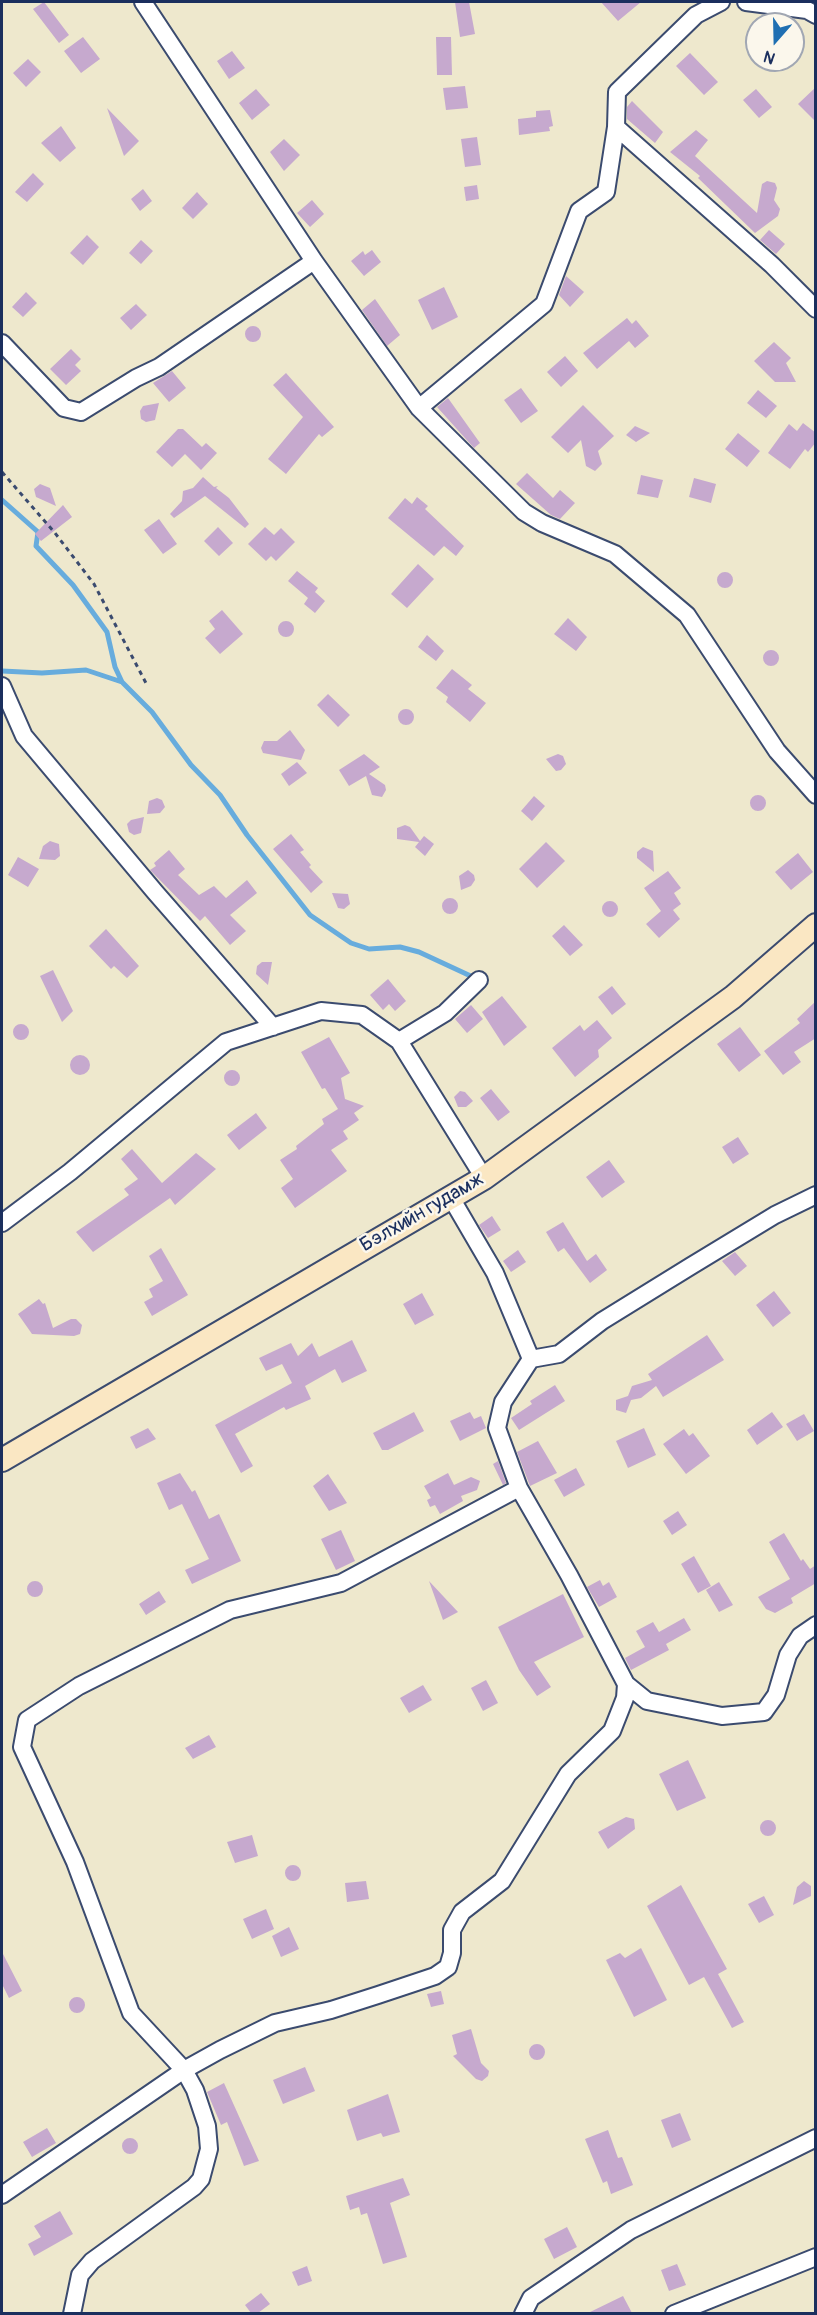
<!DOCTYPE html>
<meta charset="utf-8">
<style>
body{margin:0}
#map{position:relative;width:817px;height:2315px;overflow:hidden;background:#eee8cd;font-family:Pangolin,sans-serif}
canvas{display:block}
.frame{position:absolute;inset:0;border:3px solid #1b2f5e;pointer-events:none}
.north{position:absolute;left:745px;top:12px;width:60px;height:60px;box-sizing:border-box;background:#fbf7ec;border:2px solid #a1a7b3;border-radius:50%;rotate:200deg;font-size:16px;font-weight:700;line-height:24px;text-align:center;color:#1b2f5e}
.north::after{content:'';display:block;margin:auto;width:21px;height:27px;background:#1f6fb2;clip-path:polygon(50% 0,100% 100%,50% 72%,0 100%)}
</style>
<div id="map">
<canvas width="817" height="2315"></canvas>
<div class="frame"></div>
<div class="north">N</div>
</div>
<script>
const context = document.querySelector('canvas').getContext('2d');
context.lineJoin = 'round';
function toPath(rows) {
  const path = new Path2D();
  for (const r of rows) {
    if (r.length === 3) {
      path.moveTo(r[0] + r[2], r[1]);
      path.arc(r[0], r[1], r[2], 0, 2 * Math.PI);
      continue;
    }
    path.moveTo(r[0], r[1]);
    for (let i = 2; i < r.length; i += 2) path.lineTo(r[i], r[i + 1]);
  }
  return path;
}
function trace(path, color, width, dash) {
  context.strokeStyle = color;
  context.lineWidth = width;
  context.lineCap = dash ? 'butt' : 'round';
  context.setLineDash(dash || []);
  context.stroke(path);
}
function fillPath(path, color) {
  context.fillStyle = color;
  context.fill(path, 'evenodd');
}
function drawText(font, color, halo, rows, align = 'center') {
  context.font = font + ' Pangolin,sans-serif';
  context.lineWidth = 5;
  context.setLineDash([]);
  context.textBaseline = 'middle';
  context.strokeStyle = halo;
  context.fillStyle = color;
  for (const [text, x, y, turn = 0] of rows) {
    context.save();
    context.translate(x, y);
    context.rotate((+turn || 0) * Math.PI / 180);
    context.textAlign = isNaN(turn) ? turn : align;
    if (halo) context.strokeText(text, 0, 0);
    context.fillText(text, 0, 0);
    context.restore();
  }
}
trace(toPath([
 [2,500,38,532,36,546,73,585,107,632,115,667,122,682,152,712,191,765,220,795,247,835,310,915,351,943,369,949,400,947,419,952,475,978],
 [2,671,42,673,86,670,122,682]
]), '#67acdd', 5);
fillPath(toPath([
 [44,2,69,35,59,43,33,9],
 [455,2,469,2,475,34,460,37],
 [601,2,641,2,618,21],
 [83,37,100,59,81,73,64,51],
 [436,37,451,37,452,75,437,75],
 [232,51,245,68,229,79,217,61],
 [690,53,718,82,704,95,676,66],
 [28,59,41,72,26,87,13,73],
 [465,86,468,108,446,110,443,88],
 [816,87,816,122,798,104],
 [256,89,270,105,252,120,239,103],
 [756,89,772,107,759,118,743,100],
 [632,101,663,132,655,143,627,119,627,107],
 [107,108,139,141,124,156],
 [550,110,553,126,549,127,550,131,519,135,518,119,536,117,536,111],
 [61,126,76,148,60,162,41,143],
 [696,130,708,140,695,156,757,213,762,184,767,181,775,183,777,188,774,200,780,209,778,216,755,233,698,178,700,176,670,152],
 [477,137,481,165,465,167,461,139],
 [284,139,300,155,284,171,270,152],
 [33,173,44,184,27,202,15,192],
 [477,185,479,199,466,201,464,187],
 [143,189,152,201,140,211,131,199],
 [197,192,208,204,193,219,182,208],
 [312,200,324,214,310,227,297,213],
 [769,230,785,244,776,254,760,240],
 [87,235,99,247,83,265,70,253],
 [141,240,153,251,141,264,129,253],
 [372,250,381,262,364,276,351,261,363,251,365,255],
 [566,276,584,292,570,307,559,295],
 [444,287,458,317,432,330,418,300],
 [26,292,37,303,23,317,12,307],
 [375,299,400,335,387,346,362,310],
 [136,304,147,315,131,330,120,318],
 [627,318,632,324,636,320,649,336,635,348,629,341,597,369,583,353],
 [253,334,8],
 [774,342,791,358,786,363,796,382,775,382,754,361],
 [71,349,81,359,75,365,81,371,66,385,50,369],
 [565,356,578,371,561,387,547,372],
 [172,371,186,388,169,402,153,383],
 [286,373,334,427,322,437,319,434,286,474,268,459,303,417,273,385],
 [521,388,538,411,521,423,504,400],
 [758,390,777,406,766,418,747,403],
 [448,398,480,443,474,448,437,407],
 [159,403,155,420,146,422,141,419,140,411,143,406],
 [583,405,614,436,598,451,602,464,595,471,586,466,581,440,568,453,551,437],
 [803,423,816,433,816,442,808,452,805,449,790,469,768,453,789,424,797,431],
 [635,426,650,433,636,442,626,435],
 [178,429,183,429,202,447,206,443,217,453,201,470,185,454,172,467,156,452],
 [738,433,760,451,747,467,725,449],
 [527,473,553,498,560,490,575,503,560,519,551,515,516,484],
 [641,475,663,480,658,498,637,494],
 [203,477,214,487,218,486,216,488,229,498,249,524,245,528,205,496,174,518,170,514,182,501,183,491,193,488],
 [694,478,716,484,711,503,689,497],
 [40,484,50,488,56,506,36,497,34,489],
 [417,497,428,506,425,509,464,546,456,556,444,546,434,556,388,518,405,498,412,504],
 [63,505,72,517,41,541,35,534],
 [159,519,177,544,163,554,144,530],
 [218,527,233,543,219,556,204,541],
 [265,527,274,535,281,528,295,542,276,561,271,556,266,561,248,544],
 [418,564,434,579,407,608,391,594],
 [297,571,318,588,315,592,325,601,315,613,304,604,308,598,288,581],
 [725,580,8],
 [222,610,243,634,220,654,205,638,215,629,209,621],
 [568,618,587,637,576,651,554,634],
 [286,629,8],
 [427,635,444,651,436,661,418,647],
 [771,658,8],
 [452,669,472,685,468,689,486,703,470,722,446,702,448,697,436,688],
 [328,694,350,715,338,727,317,705],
 [406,717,8],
 [290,730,305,750,301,760,263,753,261,748,264,741,277,741],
 [364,754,380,767,369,774,385,785,386,790,382,797,372,795,366,776,349,786,339,770],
 [558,754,563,756,566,764,561,770,556,771,546,759],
 [297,762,307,773,289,786,281,774],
 [758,803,8],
 [534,796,545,806,532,821,521,811],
 [157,798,162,800,165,807,160,813,147,814,149,801],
 [144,817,141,833,134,835,129,832,127,824,131,820],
 [405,825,410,827,420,841,424,836,434,844,425,856,415,847,419,842,397,839,397,828],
 [291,834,304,850,300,852,311,865,309,867,323,882,311,893,273,849],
 [50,841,59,844,60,856,55,860,39,859,43,846],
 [546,842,565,861,537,888,519,869],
 [643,847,653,851,654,872,637,858,637,852],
 [169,850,185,869,178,875,199,895,214,886,226,898,247,880,257,893,230,915,246,931,230,945,205,916,200,921,150,870,156,866,154,863],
 [798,853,813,872,791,890,775,872],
 [18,857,39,869,28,887,8,875],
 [468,870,474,875,475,880,471,886,461,890,459,876],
 [668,871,681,888,674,893,681,904,673,910,680,919,659,938,646,924,661,911,644,888],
 [332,893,348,894,350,904,344,909,338,908],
 [450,906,8],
 [610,909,8],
 [564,925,583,945,570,956,552,936],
 [106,929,139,966,127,978,114,966,111,969,89,946],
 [262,962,272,962,268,985,256,974,257,966],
 [53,970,73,1011,62,1022,40,976],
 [388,979,406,1001,395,1011,389,1004,383,1010,370,995],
 [612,986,626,1004,612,1015,598,997],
 [502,996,527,1027,504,1046,482,1012],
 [816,1001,816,1038,794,1052,801,1062,783,1075,764,1051,800,1023,797,1019],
 [471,1005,483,1019,467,1033,455,1019],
 [597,1020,612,1038,598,1050,599,1057,575,1077,552,1048,580,1025,584,1031],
 [21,1032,8],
 [740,1027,761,1055,739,1072,717,1044],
 [329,1037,350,1073,341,1078,345,1099,364,1106,354,1113,359,1120,343,1131,348,1139,331,1150,347,1171,295,1208,281,1188,293,1179,280,1160,297,1149,296,1146,324,1124,322,1119,338,1109,325,1088,322,1089,301,1052],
 [80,1065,10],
 [232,1078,8],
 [491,1089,510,1112,498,1121,480,1098],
 [465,1092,473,1101,466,1107,458,1107,454,1097,460,1091],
 [256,1113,267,1128,239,1150,227,1135],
 [738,1137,749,1154,733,1164,722,1147],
 [132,1149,162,1183,196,1153,216,1169,175,1205,170,1198,93,1252,76,1232,129,1195,124,1189,138,1179,121,1159],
 [609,1160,625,1182,602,1198,586,1177],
 [492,1216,501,1230,488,1238,479,1225],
 [563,1222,587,1261,596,1254,607,1270,590,1283,564,1248,558,1252,546,1232],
 [161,1248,188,1295,152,1316,144,1302,153,1297,149,1289,163,1281,149,1256],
 [518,1250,526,1262,511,1272,503,1261],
 [735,1252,747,1266,735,1276,722,1261],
 [774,1291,791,1313,773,1327,756,1305],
 [422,1293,434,1315,415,1325,403,1304],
 [39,1299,43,1304,45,1303,53,1328,71,1319,76,1319,82,1325,80,1334,74,1336,32,1334,18,1314],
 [707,1335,724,1360,663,1397,656,1386,641,1398,631,1400,626,1413,616,1410,616,1400,628,1396,632,1386,652,1380,648,1374],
 [352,1340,367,1371,342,1383,335,1369,305,1386,311,1399,286,1410,284,1407,235,1434,253,1466,241,1473,215,1425,292,1383,282,1364,266,1371,259,1358,291,1343,298,1356,312,1343,319,1357],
 [555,1385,565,1401,519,1430,511,1418,532,1404,530,1401],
 [414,1412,424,1431,388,1450,382,1450,373,1433],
 [470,1412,474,1419,481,1416,486,1428,460,1441,450,1421],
 [772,1412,783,1427,757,1445,747,1430],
 [804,1414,814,1431,797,1441,786,1424],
 [148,1428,156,1439,136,1449,130,1437],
 [644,1428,656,1455,628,1468,616,1441],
 [684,1429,689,1436,693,1433,710,1456,686,1474,663,1444],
 [538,1441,557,1473,530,1486,517,1452],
 [498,1461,506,1483,503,1485,493,1464],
 [576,1468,585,1485,564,1497,554,1480],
 [180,1473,192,1492,195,1490,209,1519,219,1514,241,1561,192,1584,185,1570,209,1559,182,1504,169,1510,157,1483],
 [448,1473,454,1485,471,1477,480,1481,477,1490,461,1496,463,1501,440,1514,435,1505,430,1507,427,1500,431,1498,424,1486],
 [328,1474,347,1503,329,1511,313,1486],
 [678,1511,687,1525,672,1535,663,1521],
 [341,1530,355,1561,336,1570,321,1539],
 [784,1533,801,1561,803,1559,810,1569,816,1565,816,1583,791,1598,793,1603,775,1613,766,1609,758,1597,790,1579,769,1542],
 [694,1556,711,1586,698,1593,681,1564],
 [600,1580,603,1586,609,1582,617,1597,599,1607,587,1587],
 [35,1589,8],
 [429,1581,458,1612,443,1620],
 [719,1582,733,1605,719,1612,706,1590],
 [159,1591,166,1602,146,1615,139,1604],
 [563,1594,584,1637,534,1662,551,1687,537,1696,519,1670,498,1627],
 [684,1618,691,1630,666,1644,669,1650,631,1670,625,1658,645,1647,636,1631,653,1622,659,1632],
 [486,1680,498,1703,483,1711,471,1688],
 [423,1685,432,1700,409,1713,400,1698],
 [209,1735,216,1747,193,1759,185,1748],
 [688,1760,706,1798,677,1811,659,1774],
 [626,1817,634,1819,635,1829,608,1849,598,1832],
 [768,1828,8],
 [252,1835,258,1856,235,1863,227,1842],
 [293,1873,8],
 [366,1881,369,1899,347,1902,345,1883],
 [804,1881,811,1886,811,1896,793,1905,797,1887],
 [681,1885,727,1969,718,1974,744,2022,732,2028,704,1977,689,1985,647,1906],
 [764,1896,774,1915,759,1923,748,1904],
 [266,1909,274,1929,252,1939,243,1919],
 [289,1927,299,1949,281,1957,272,1936],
 [641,1948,667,2000,634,2017,606,1960,620,1953,625,1958],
 [2,1952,22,1991,9,1998,2,1984],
 [441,1991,444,2004,431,2007,427,1994],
 [77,2005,8],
 [471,2029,481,2063,489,2071,488,2076,482,2081,476,2079,453,2056,457,2054,452,2035],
 [537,2052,8],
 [305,2067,315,2091,283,2104,273,2080],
 [224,2083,259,2161,244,2166,227,2122,221,2125,207,2092],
 [388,2094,400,2132,383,2137,381,2133,357,2141,347,2110],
 [680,2113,691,2140,672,2148,661,2120],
 [47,2128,56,2143,32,2157,23,2142],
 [608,2130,618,2158,622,2157,633,2185,611,2194,607,2181,603,2183,585,2139],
 [130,2146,8],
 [403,2178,410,2195,390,2203,407,2257,383,2264,367,2213,361,2215,359,2207,350,2210,346,2196],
 [60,2211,73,2234,34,2256,28,2244,41,2237,34,2226],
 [567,2227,577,2247,554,2259,544,2239],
 [677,2264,686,2285,669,2291,661,2270],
 [307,2266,312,2281,298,2286,292,2272],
 [261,2293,270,2304,258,2313,251,2313,245,2305],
 [623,2296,632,2313,588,2313]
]), '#c6a9ce');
const street = toPath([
 [143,2,314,261,419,408,524,512,542,523,615,554,687,615,777,751,816,795],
 [746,2,807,10,816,15],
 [616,127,772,265,816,309],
 [2,343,64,408,81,412,136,378,159,367,314,261],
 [419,408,544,304,579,211,606,192,616,127,617,92,696,15,721,2],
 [2,686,24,736,155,892,273,1027],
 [399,1041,484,1178],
 [450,1196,495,1273,531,1359,503,1402,497,1428,519,1488,569,1575,626,1684,647,1701,722,1716,764,1712,776,1695,788,1655,800,1636,816,1625],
 [2,1223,70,1172,226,1042,321,1011,362,1015,399,1041,445,1013,479,980],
 [531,1359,559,1354,602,1321,691,1266,775,1215,816,1195],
 [2,2195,184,2070,220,2050,275,2023,331,2010,378,1995,435,1976,448,1967,452,1953,452,1930,462,1912,502,1881,568,1774,612,1731,625,1698,626,1684],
 [72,2314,80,2275,92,2261,194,2187,201,2179,209,2149,207,2126,195,2090,184,2070,131,2013,75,1862,22,1747,27,1720,79,1686,230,1610,341,1583,519,1488],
 [523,2314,531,2298,631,2230,816,2138],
 [674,2314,816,2257]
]);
const secondary = toPath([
 [2,1460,484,1178,733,997,816,925]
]);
trace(street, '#3b4b6f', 20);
trace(secondary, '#3b4b6f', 26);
trace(toPath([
 [2,472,55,533,94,584,147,685]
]), '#3b4b6f', 3, [4.5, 4.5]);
trace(street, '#fff', 16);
trace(secondary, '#fae7c3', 22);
drawText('20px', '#1b2f5e', '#fbf7ec', [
 ["Бэлхийн гудамж",422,1213,-30]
]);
</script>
